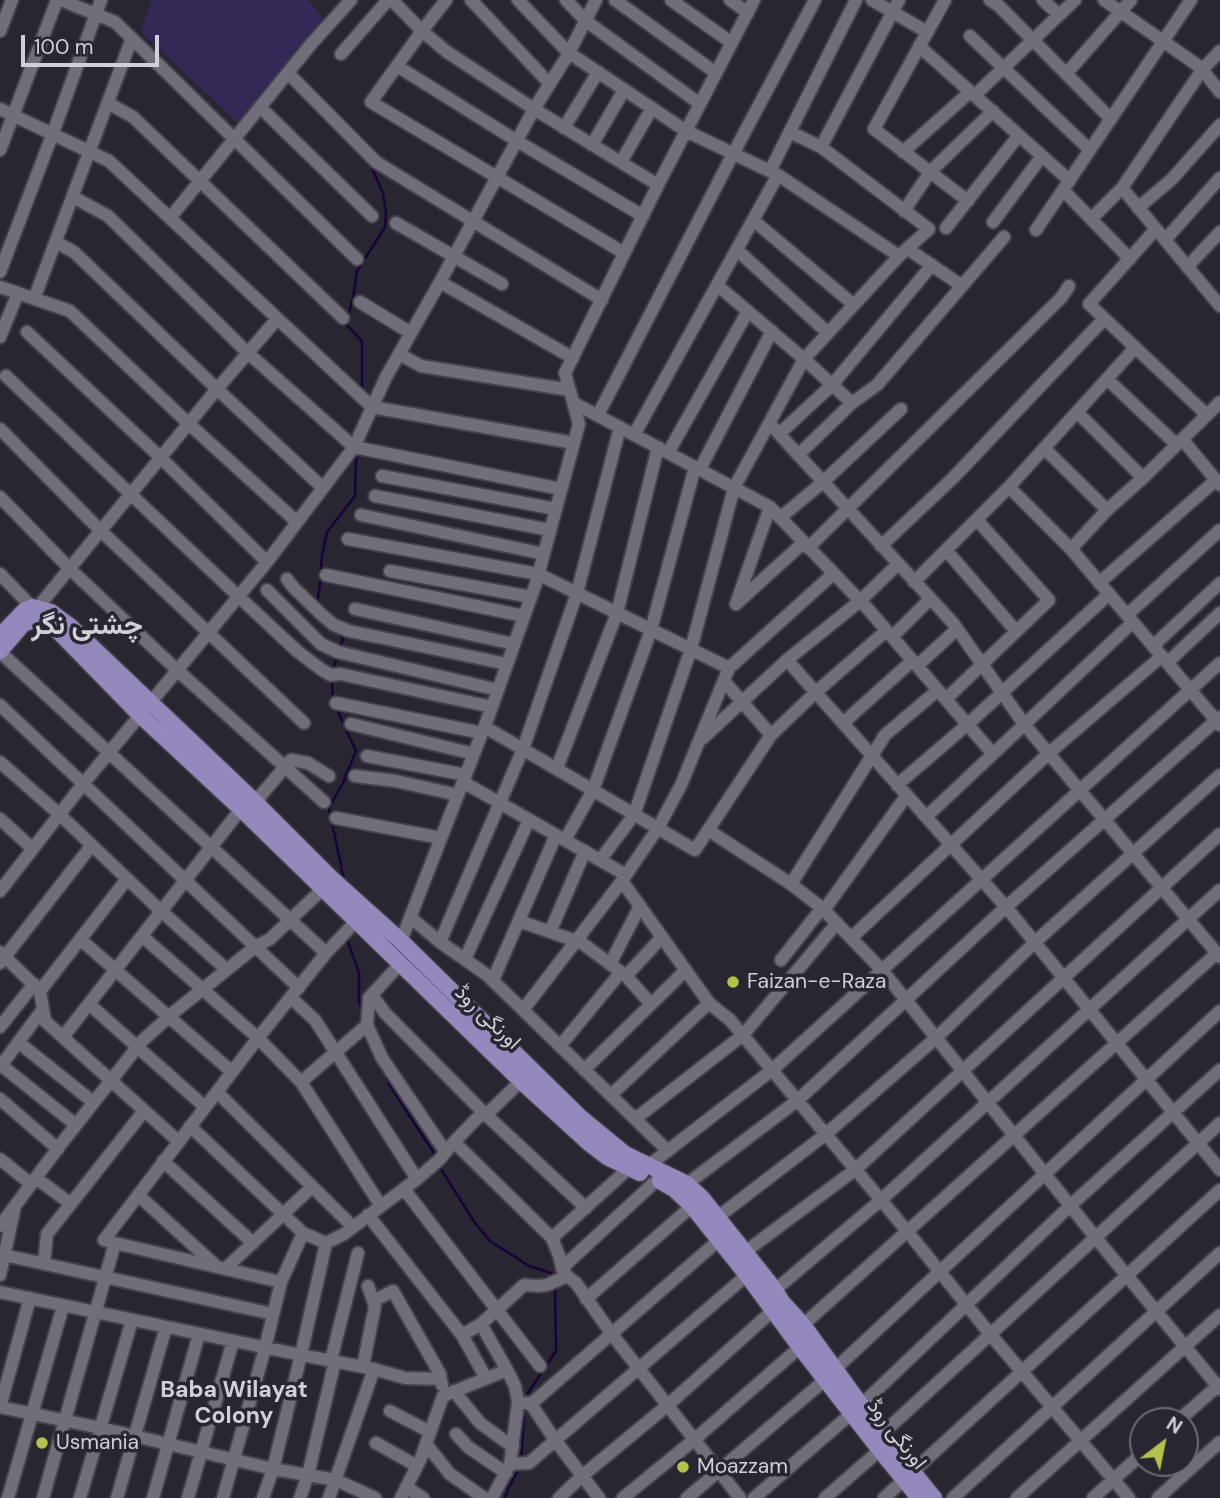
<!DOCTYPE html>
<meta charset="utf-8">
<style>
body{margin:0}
#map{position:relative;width:1220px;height:1498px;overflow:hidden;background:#282630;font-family:"DM Sans",sans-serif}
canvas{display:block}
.north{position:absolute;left:1129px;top:1407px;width:70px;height:70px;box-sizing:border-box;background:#282630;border:2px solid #6c6a72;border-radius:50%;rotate:32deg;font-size:19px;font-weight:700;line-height:28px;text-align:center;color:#d1d0d6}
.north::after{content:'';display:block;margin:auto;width:24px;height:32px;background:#b5c249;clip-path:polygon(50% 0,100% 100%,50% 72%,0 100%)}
.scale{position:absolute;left:21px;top:35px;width:138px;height:32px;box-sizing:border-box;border:4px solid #d1d0d6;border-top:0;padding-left:9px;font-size:21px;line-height:24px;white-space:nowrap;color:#d1d0d6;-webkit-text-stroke:5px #282630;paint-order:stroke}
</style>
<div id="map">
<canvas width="1220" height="1498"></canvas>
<div class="north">N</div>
<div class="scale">100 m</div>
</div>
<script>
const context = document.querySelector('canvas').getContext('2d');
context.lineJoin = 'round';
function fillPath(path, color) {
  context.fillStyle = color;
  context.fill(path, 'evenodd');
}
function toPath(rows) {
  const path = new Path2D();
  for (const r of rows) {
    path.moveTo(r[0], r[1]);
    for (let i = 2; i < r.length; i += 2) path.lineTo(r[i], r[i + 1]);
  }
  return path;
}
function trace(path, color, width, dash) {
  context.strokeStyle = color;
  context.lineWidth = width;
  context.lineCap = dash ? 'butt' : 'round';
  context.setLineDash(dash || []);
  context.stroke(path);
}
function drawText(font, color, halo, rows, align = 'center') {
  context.font = font + ' "DM Sans",Vazirmatn,sans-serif';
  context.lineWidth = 7;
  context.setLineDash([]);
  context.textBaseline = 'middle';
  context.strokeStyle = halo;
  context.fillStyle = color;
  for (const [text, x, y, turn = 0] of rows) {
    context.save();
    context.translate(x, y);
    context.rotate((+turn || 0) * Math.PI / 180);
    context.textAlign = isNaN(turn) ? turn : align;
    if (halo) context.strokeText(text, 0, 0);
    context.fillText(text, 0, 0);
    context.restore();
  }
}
fillPath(toPath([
 [152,0,308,0,324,19,238,123,141,32]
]), '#362856');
trace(toPath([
 [362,391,362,341,346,324,353,298,357,271,385,227,386,213,383,193,372,168],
 [317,603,320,585,322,556,327,532,355,496,356,456],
 [340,634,343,639,340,647],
 [333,670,337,656],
 [332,680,333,701],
 [336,707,356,751,343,783,329,808,344,880],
 [347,939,359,973,359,1001,362,1010],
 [385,1072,389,1084,434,1153],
 [439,1166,475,1223,490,1241,529,1266,551,1273,552,1278],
 [528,1393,556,1351,555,1287],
 [521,1460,524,1417],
 [505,1498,508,1489,519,1469]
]), '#1a013b', 2.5);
const minor = toPath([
 [61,0,115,22,357,259],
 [392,0,422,31,447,52,534,109,658,185],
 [446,0,422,31,371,102,624,253],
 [471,0,550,84],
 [518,0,569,53,686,131,778,175,899,256],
 [566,0,586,21,700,104],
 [615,0,716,73],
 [671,0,732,43],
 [730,0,748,13],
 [872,0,927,32],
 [945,0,874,129,968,201],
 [990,0,999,6,1111,119],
 [1043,0,1059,15],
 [1104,0,1200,67,1220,92],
 [0,31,12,0],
 [970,36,1090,150],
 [919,46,1069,180],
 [341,54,388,0],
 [397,66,517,141,643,216],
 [288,73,376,162,602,300],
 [1066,74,1131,0],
 [975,95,1075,0],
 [108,103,133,117,343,318],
 [260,107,372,216],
 [0,109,109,161,372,407,574,443],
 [564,128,598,72],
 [592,145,624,90],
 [821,147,899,0],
 [0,150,57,0],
 [903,152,970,92],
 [621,162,652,108],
 [770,171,856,0],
 [1122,188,1220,306],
 [1063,190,1130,259],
 [73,197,108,216,248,353,354,447,561,489],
 [1138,208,1172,179,1220,125],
 [904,211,930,172,993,111],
 [170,218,312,43,351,0],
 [1091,219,1122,188,1202,70,1220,51],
 [753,220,854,305],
 [993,222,1042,156],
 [396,223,502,284],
 [946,228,1019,135],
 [1156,229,1089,304,1207,415],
 [1036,230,1191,0],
 [1165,240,1220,178],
 [56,242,74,252,217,389,323,488],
 [908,249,962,286],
 [737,250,828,333],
 [1187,267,1220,232],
 [0,272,53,133,101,0],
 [440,282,573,358],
 [717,285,804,359,852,403,877,385,1004,237],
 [0,287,70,311,189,424,297,522],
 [34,299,132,38],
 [360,302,411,333],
 [27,332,161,458,267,562],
 [0,337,18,293],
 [399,354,421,366,570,390],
 [6,376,238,596,297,651,322,670,331,675,340,674,492,707],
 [1107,379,1177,445],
 [574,403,770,507,868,609,993,754,1133,622],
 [1077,412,1143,478],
 [598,415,733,154,815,0],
 [770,424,953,623,1024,724,1220,957],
 [0,429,101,531,304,723],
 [779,434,832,385,932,265],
 [634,435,778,175],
 [1182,439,1220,485],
 [1044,448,1107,510],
 [668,453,748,311],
 [798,455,852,403],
 [700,469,772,331],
 [382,476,556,509],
 [1009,487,1071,549,1220,725],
 [375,496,550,530],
 [0,497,70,569,177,670,324,802],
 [770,507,736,604,803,543],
 [361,515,544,554],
 [780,518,823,482,901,409],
 [348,539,538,574,729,668],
 [881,546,953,478,1104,319],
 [808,548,1061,298,1069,286],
 [1071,549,1107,510,1143,478,1220,402],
 [946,550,1016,631],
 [390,571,531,597],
 [0,574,32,607],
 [833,574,729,668,681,785,658,828,622,881,709,1003,730,1020,907,1231,990,1334,1129,1498],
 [326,575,524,616],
 [287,579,293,587,322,615,334,625,349,631,507,664],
 [914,582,1009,487,1134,349],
 [1099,583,1216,480],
 [267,590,321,644,338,652,498,690],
 [38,607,217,389,277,319],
 [355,609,514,644],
 [1127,615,1220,530],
 [892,637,930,599],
 [1153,646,1220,583],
 [0,652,326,953],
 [787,660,1006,907,1220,1170],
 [1167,663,1220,613],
 [917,666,957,629],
 [724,681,771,735],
 [946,699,1049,600,977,520],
 [336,703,482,733],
 [0,705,299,988],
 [843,723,912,661],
 [351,724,474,754],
 [485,727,695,850,771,735,816,692,886,631],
 [703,738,787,660,860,601,898,564],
 [367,756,466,775],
 [0,762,59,814,161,911,226,969],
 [557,768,617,613,658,447],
 [355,776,396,781,458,795],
 [463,782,626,875],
 [897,785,968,724,1109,594],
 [255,802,291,760,308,763,329,776],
 [926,817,993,754],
 [336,818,441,838],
 [0,819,33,849],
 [708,830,791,884,822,908,882,970,1096,1238,1220,1389],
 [565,840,593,790,651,630,695,467],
 [600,860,634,815,691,649,734,488,804,359,899,256,929,229,821,147,790,132],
 [791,884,885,735,938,690],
 [0,891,83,784,267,562,354,447,386,377,440,282,534,109,569,53,596,0],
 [824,910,907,795],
 [410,917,440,942,487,975,668,1151],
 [519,921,582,943,626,976,651,1004],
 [550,932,585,851],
 [142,936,258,1038,301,1082,381,1206],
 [851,938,1049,753,1162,656],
 [80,939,232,1072],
 [401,941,489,715,536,583,579,424,565,373,658,185,754,0],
 [440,942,523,749,577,593,620,427],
 [0,952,40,991,45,1021,178,1141],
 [465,959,529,820],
 [781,960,822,908],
 [0,963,92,845],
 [401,963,369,998,367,1025,382,1058,445,1151],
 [610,964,640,906],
 [626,976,662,937],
 [493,980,556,835],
 [40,991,127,879],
 [372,995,385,1013,483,1112,586,1208],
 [291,998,315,1020,417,1179],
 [89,1004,205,1107],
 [523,1010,622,881],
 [0,1027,34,984],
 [63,1037,241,809],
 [18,1042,93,1102],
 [560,1046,621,972],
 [1,1065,76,1125],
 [0,1067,43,1009],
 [584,1070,686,970],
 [301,1082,367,1025],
 [217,1092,353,1227],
 [611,1095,709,1003],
 [0,1099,58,1149],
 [486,1115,521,1081],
 [635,1119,743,1035,837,923],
 [190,1126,303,1233,326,1243,344,1234,417,1179,439,1160,454,1142,483,1112],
 [454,1142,552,1238,560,1258,562,1268,567,1276,576,1283,611,1333,740,1498],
 [0,1159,31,1184],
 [163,1161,253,1243],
 [648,1166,772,1070,1220,663],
 [36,1178,71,1204],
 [687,1184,798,1100,1006,907,1220,717],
 [404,1189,540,1366],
 [138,1195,215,1265],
 [368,1215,462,1335,486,1378],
 [718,1217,826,1134,936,1038,1035,942,1220,775],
 [0,1226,61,1144,142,1041,173,1013,255,947,270,939,329,883],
 [552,1238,628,1169],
 [115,1243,104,1240,258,1038,326,953,357,920],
 [745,1252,856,1169,1220,834],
 [4,1255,273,1314],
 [44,1264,47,1234,144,1111],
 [562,1268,657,1180],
 [225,1269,312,1187],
 [0,1275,14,1211],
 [281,1282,303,1233],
 [775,1290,881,1200,1220,890],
 [0,1292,301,1355,374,1369,405,1378,441,1379],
 [586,1299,692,1206],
 [373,1301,393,1291,440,1374,442,1385],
 [481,1324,507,1370,515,1386,518,1402,510,1464,492,1498],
 [803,1325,1217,953],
 [462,1335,481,1324,524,1285,538,1286,547,1285,567,1276],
 [331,1360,358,1253],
 [363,1366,375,1306,368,1286],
 [834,1370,1220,1011],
 [454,1391,480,1423,513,1447],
 [525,1403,531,1404,555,1440,599,1498],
 [531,1404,719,1240],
 [861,1405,1071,1205,1220,1070],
 [0,1407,101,1428,273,1469,336,1480,375,1498],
 [0,1407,30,1298],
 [390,1411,430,1432],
 [1178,1421,1220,1384],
 [456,1434,468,1447,506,1473],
 [882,1434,1220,1123],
 [376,1443,417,1466],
 [426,1444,450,1474,484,1498],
 [510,1464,529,1463,747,1275],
 [406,1487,423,1498],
 [8,1498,63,1306],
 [43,1498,115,1243,281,1282,265,1348,223,1498],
 [80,1498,132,1320],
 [117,1498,166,1327],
 [153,1498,199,1334],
 [188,1498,233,1341],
 [263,1498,273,1469,301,1355,326,1243],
 [300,1498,308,1475,335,1361],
 [329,1498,374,1369],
 [401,1498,421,1458,443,1396,507,1370],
 [559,1498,582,1476,668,1405,779,1305],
 [623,1498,695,1439,800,1347],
 [687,1498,826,1379],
 [754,1498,852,1413],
 [825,1498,880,1450],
 [884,1498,1220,1190],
 [953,1498,1220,1253],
 [1017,1498,1220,1315],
 [1093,1498,1143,1453],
 [1158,1498,1220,1442]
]);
const major = toPath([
 [0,636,25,610,32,607,51,612,71,627,250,797,332,879,401,941,580,1117,625,1154,687,1184,702,1198,775,1290,782,1302,803,1325,882,1434,934,1498],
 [0,651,23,624,31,621,40,620,47,622,58,631,140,715,241,809,521,1081,590,1144,607,1157,640,1173],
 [660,1181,674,1189,692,1206,747,1275,800,1347,880,1450,919,1498]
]);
trace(minor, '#434149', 16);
trace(major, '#434149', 19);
trace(minor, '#706e79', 12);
trace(major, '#9588bd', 16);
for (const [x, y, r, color] of [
 [733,982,7,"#b5c249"],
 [42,1443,7,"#b5c249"],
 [683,1467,7,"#b5c249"]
]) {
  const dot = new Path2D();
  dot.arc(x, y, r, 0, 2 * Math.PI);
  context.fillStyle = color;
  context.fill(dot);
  trace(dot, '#282630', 2.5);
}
drawText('21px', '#d1d0d6', '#282630', [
 ["Faizan-e-Raza",747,982],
 ["Usmania",56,1443],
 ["Moazzam",697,1467]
], 'left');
drawText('21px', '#d1d0d6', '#282630', [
 ["اورنگی روڈ",487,1018,44],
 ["اورنگی روڈ",896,1435,52]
]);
drawText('bold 23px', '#d1d0d6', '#282630', [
 ["Baba Wilayat",234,1391],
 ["Colony",234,1417]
]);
drawText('bold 28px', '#d1d0d6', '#282630', [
 ["چشتی نگر",87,627]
]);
</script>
